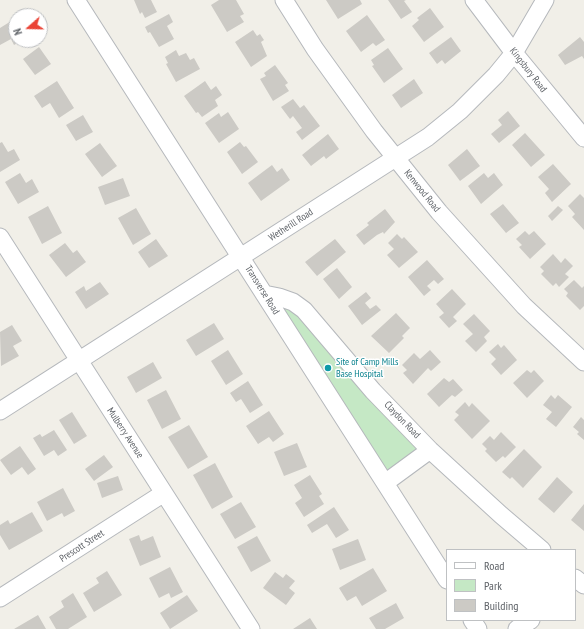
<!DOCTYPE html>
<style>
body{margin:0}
#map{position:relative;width:584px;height:629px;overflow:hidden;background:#f1efe8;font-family:"PT Sans Narrow",sans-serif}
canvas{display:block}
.legend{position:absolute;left:446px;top:549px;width:130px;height:72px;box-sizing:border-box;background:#fff;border:1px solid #bfc1c3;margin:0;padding:5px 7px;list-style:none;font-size:12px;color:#5f6368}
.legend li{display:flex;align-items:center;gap:8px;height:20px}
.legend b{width:20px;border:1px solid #bfc1c3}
.north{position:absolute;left:8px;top:8px;width:40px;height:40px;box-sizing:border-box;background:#fff;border:1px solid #bfc1c3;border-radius:50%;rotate:250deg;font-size:11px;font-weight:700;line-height:16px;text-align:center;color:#5f6368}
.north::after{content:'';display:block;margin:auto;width:14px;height:18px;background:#ea4335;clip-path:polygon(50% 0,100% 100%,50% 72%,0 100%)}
</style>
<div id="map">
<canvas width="584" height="629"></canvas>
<ul class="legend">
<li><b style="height:5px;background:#fff"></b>Road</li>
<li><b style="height:11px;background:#c5e8c5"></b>Park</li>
<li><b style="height:11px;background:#cccac5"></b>Building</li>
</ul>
<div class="north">N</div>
</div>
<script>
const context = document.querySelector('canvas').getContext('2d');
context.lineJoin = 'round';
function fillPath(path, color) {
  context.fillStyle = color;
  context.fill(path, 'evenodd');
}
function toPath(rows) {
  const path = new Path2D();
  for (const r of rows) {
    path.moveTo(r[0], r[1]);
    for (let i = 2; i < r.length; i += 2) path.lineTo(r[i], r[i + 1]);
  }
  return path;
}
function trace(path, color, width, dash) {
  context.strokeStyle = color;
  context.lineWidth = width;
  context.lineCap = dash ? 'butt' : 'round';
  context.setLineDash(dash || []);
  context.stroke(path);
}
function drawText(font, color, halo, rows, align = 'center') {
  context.font = font + ' "PT Sans Narrow",sans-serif';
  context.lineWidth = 3;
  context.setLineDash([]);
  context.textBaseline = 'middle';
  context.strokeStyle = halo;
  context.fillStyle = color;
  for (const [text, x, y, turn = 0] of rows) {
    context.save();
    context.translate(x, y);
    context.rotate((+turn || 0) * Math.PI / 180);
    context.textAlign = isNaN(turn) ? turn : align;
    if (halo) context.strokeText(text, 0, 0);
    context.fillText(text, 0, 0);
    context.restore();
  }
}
fillPath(toPath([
 [265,294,279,297,430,450,385,483]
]), '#c5e8c5');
fillPath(toPath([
 [134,0,151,0,157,12,145,18,142,12,140,14],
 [219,0,236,0,244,14,240,16,244,22,227,32,211,5],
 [326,0,360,0,362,4,338,19],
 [388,0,406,0,404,1,412,12,401,19],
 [430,8,444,27,424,42,412,26,419,20,417,18],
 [169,14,173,22,167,26,174,39,159,47,150,32,148,33,145,27],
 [367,15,385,40,376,46,373,43,361,52,346,31],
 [16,18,16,40,22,40,14,45,11,39,0,45,0,28],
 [253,30,257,36,260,34,264,40,261,42,267,56,251,67,235,42],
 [451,37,461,51,445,64,442,60,437,64,429,53],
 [580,37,584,42,584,59,582,56,565,65,558,55],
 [39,47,51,64,35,75,23,59],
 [388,48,403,69,384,83,372,66,374,65,371,60],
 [176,50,179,56,186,53,190,60,194,58,200,69,176,82,166,64,168,63,165,57],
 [275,65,288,83,285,85,289,91,273,101,260,79,266,76,264,73],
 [414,79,423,93,401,108,392,95],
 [57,81,74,108,59,118,50,103,42,108,34,96],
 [205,81,211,90,216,86,222,95,215,100,218,106,202,117,198,112,196,113,184,96],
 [293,99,300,108,304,105,320,126,302,140,296,132,302,128,293,116,290,119,281,107],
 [508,111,520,126,499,143,491,134,502,125,498,120],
 [228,112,239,129,219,143,205,123,219,113,221,117],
 [83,115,93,132,76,141,66,125],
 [525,133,545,155,531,167,512,145],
 [328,134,339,149,326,159,324,156,311,166,302,155],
 [2,142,8,152,14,149,20,160,0,172,0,143],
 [240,142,244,147,246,146,258,162,242,174,227,152],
 [100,143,117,166,102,177,85,154],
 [467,149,480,166,460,181,448,165],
 [553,164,571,184,552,202,545,193,549,189,538,177],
 [272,165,277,172,282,168,290,180,261,201,248,183],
 [20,173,26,183,32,179,39,192,18,204,5,182],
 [484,173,488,178,494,173,503,185,481,204,468,186],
 [123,178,130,196,105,205,98,187],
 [580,194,584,198,584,230,572,217,575,214,568,206],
 [503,204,519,223,506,233,490,214],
 [48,206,62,233,42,244,28,217],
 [558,206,563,210,552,221,548,216],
 [136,208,151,234,133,245,118,218],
 [385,209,395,222,384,234,383,232,377,235,364,245,356,235,369,225,367,223],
 [525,231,529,235,534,231,546,244,530,259,519,247,522,245,516,239],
 [397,234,402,239,404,237,418,252,399,268,387,255,394,249,388,243],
 [156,239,168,256,149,268,138,252],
 [335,239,346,252,317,276,305,262],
 [65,243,73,253,77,250,86,262,66,277,49,255],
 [553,254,561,263,565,258,573,266,565,274,569,277,559,287,556,283,553,286,541,274,544,271,540,267],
 [427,260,444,279,438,284,434,280,427,286,431,290,424,296,408,277],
 [337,268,352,287,339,299,323,279],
 [574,280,582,288,584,286,584,306,580,310,566,296,568,293,564,289],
 [100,282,109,294,86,309,75,292,84,286,86,291],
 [452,289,466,304,453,317,457,321,449,328,439,317,444,313,436,304],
 [366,292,371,298,365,303,370,309,376,305,381,310,362,325,348,306],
 [396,313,410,328,402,336,404,338,389,353,371,336],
 [474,314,490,331,484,337,487,341,476,352,465,341,473,334,463,324],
 [214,323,224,339,196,356,186,340],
 [12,325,22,341,13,346,19,356,1,366,0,332],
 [498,344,501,348,504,345,517,360,501,375,491,364,496,359,489,352],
 [228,350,243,374,226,385,211,361],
 [430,350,441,362,431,371,428,368,413,384,403,373,407,370,402,365,414,353,420,359],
 [153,362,162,378,136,393,127,377],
 [527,370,531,373,534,370,544,381,527,398,513,383],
 [444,378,449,382,453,379,463,390,455,397,452,395,439,407,427,394],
 [248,381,263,405,250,413,241,399,236,402,230,393],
 [166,390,181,419,162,429,147,400],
 [551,395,555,399,558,395,572,407,556,427,546,419,552,412,543,405],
 [465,402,469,407,472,403,490,421,472,439,454,420,459,415,455,412],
 [269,411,284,434,273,442,269,437,258,444,246,426],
 [72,412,87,436,74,444,59,420],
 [581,417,584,420,584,440,577,434,579,432,573,427],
 [189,425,208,457,188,469,168,437],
 [54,430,67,450,58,456,54,450,44,456,33,438,40,434,42,437],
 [501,432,516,447,505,458,503,456,496,462,485,451,487,449,482,444,490,436,494,440],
 [297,443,307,467,284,476,274,452],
 [20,446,36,469,28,475,22,467,11,475,0,460],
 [524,449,542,467,523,488,512,477,510,479,502,472],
 [104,455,113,467,94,481,85,469],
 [215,463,233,497,212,509,193,475],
 [310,475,322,494,319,496,324,504,304,517,295,503,302,498,294,485],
 [118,476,123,490,102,498,97,483],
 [557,477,573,492,554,513,538,499],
 [63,488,75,511,64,517,62,513,47,521,37,502],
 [241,502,256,527,235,539,220,514],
 [584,504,584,531,571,520],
 [334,507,349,530,336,538,327,524,312,533,307,525],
 [32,512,43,531,9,550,0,535,0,525,8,520,10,524],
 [139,535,141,541,153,536,161,557,140,566,129,539],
 [257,536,271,561,251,572,237,547],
 [358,539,366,560,340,570,332,549],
 [170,567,183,592,171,598,169,593,159,598,149,578],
 [373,568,387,591,362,606,356,596,347,601,339,588],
 [107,571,122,595,94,612,83,593,99,583,96,578],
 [275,572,283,578,286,574,295,581,289,588,295,593,286,605,263,588],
 [73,593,87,617,68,629,56,629,49,617,64,607,61,601],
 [187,595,198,611,170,629,160,613],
 [396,603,404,618,385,629,376,629,369,618],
 [38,615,46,629,14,629],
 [310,618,317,629,293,629]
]), '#cccac5');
const minor = toPath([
 [76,0,447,580],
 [284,0,315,49,374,131,439,212,524,306,584,362],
 [474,0,514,53,584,138],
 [0,237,251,629],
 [264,294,279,297,293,302,304,310,373,391,430,450,501,515,542,550],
 [0,411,428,137,460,111,496,75,514,53,545,0],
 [385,483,430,450],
 [575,578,584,585],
 [0,598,164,493],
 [472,620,478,629],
 [517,629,531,620]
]);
trace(minor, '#b5b8bc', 19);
trace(minor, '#fff', 17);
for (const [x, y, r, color] of [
 [328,368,4,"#0f9aa8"]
]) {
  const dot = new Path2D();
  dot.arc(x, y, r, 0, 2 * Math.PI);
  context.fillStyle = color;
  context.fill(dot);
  trace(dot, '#fff', 1.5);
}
drawText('10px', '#5f6368', '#fff', [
 ["Kingsbury Road",528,70,52],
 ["Kenwood Road",422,191,51],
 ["Wetherill Road",291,225,-33],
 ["Transverse Road",262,290,58],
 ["Claydon Road",402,420,46],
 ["Mulberry Avenue",125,433,57],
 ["Prescott Street",82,546,-33]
]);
drawText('10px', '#0d838f', '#fff', [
 ["Site of Camp Mills",336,362],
 ["Base Hospital",336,374]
], 'left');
</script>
